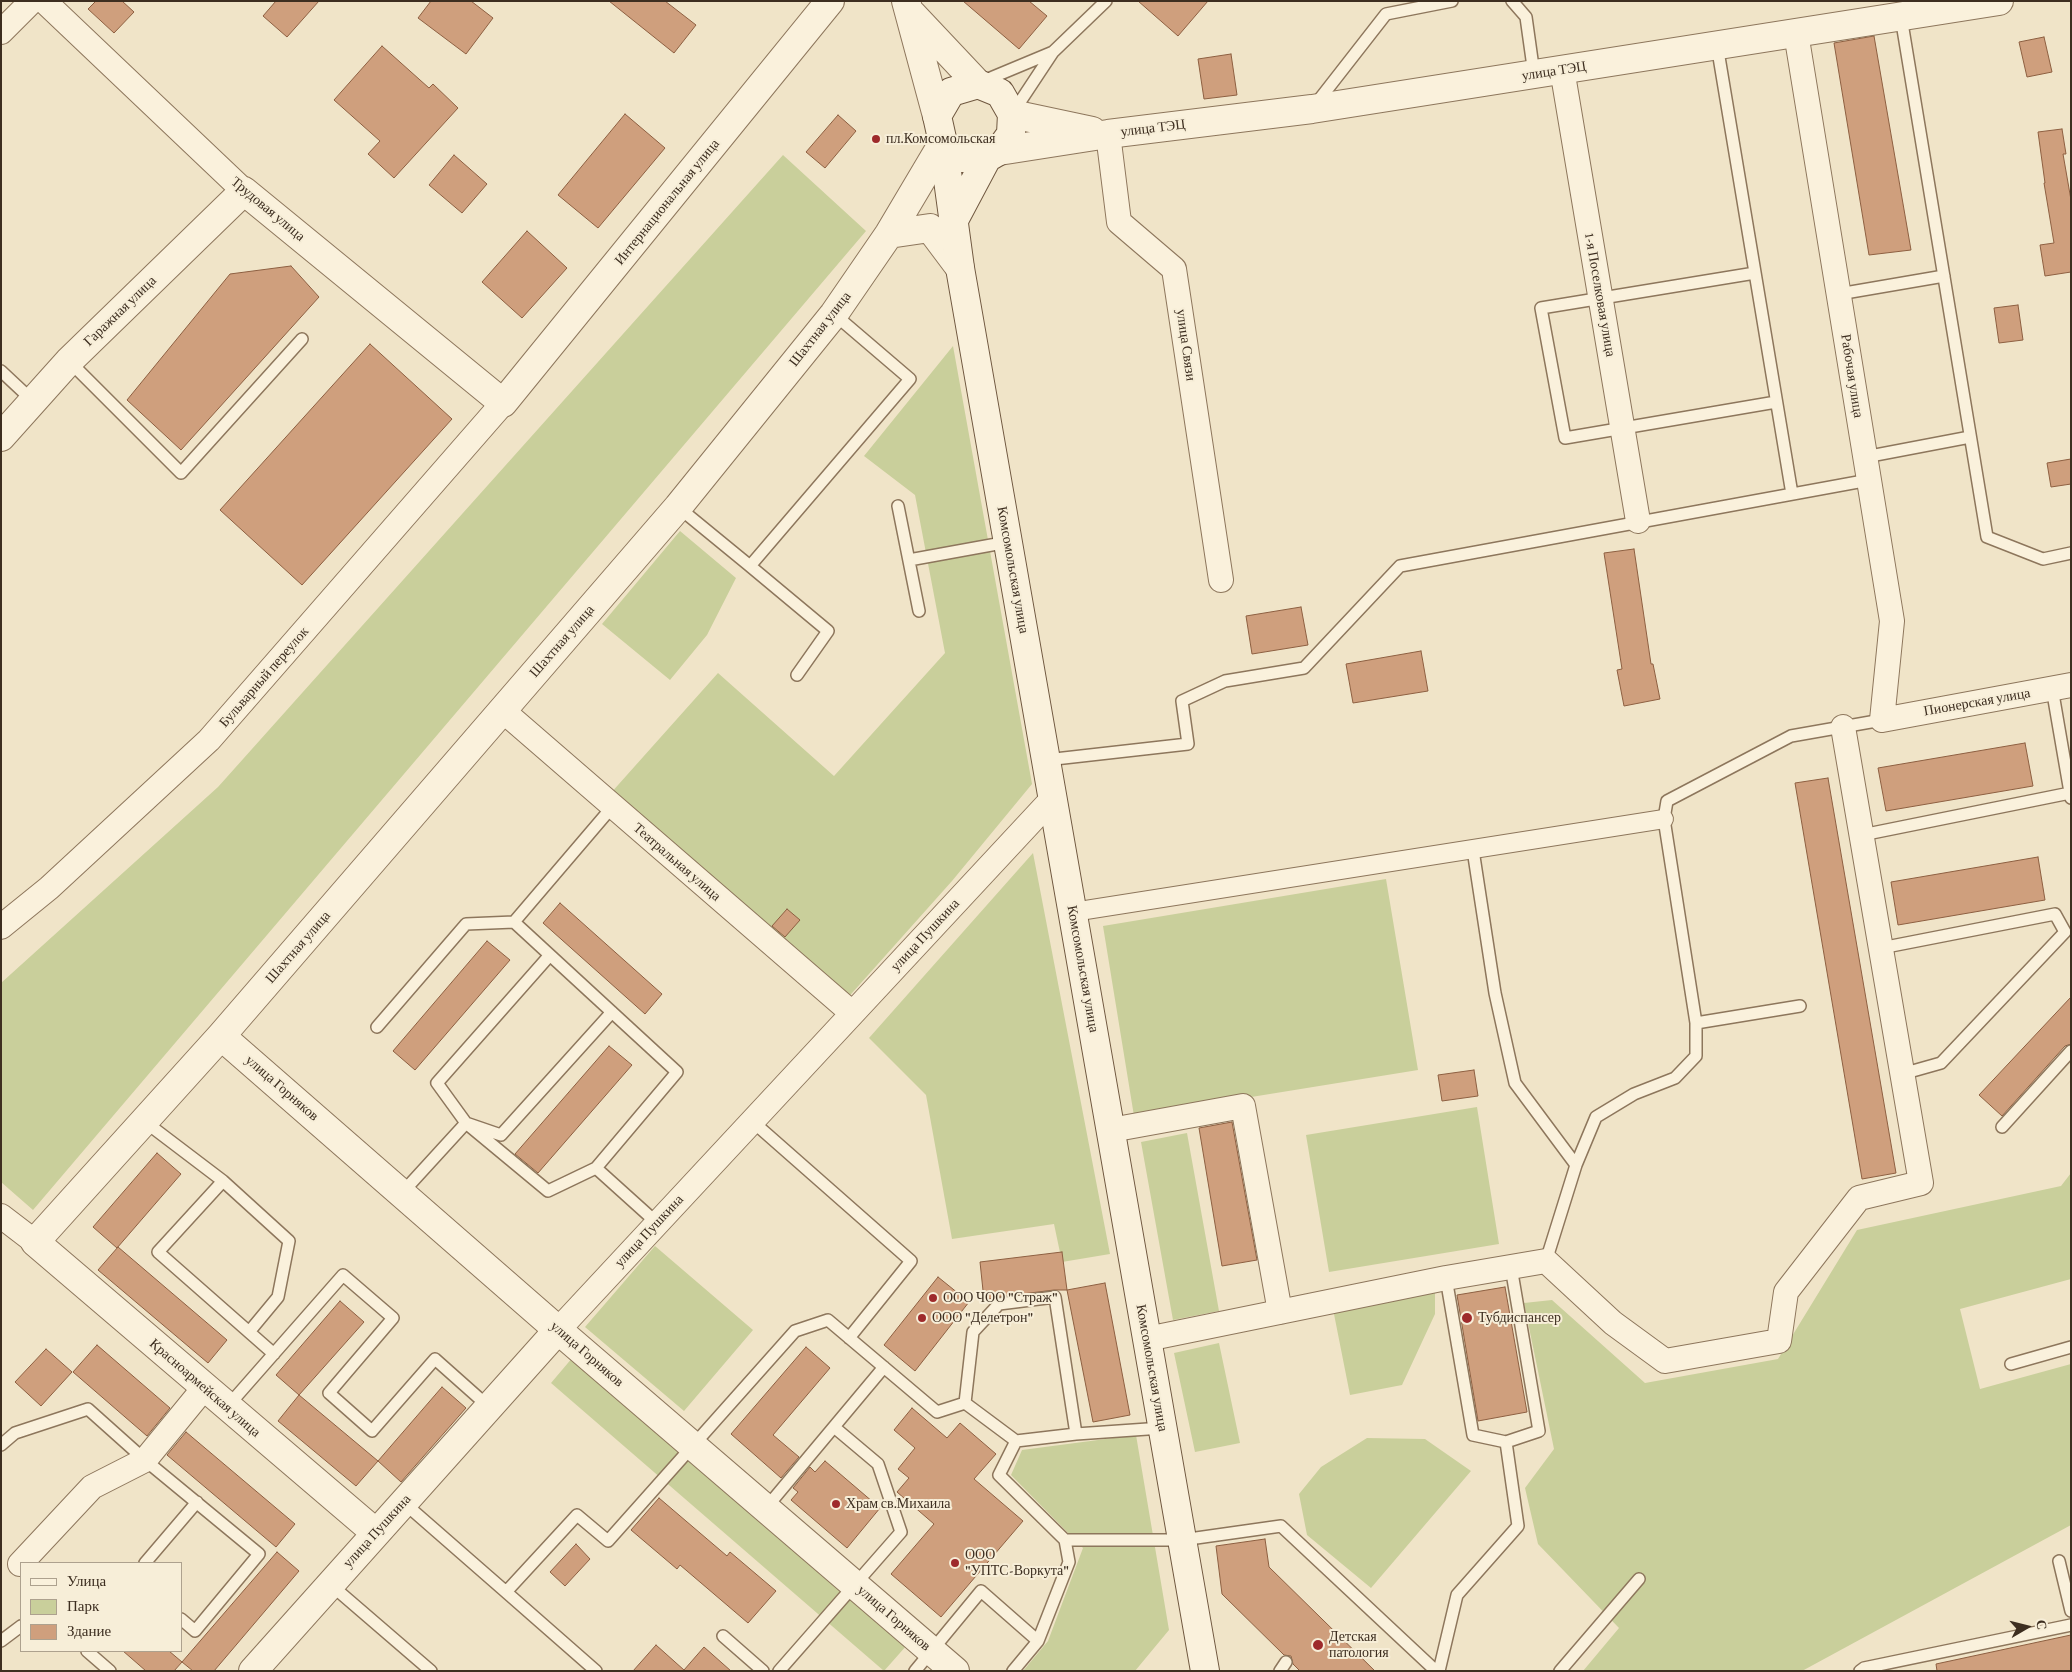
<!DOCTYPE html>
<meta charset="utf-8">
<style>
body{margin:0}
#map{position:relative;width:2072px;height:1672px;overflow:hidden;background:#f0e4c8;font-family:"Crimson Pro",serif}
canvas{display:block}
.frame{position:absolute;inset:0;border:2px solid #3d2e20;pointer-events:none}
.legend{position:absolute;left:20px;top:1562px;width:162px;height:90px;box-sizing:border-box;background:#f7eed8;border:1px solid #ada18e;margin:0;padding:6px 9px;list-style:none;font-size:15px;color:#3d2e20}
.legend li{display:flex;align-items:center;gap:10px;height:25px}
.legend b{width:25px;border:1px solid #ada18e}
.north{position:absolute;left:2002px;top:1602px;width:50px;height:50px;-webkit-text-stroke:4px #f7eed8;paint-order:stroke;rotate:82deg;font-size:14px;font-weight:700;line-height:20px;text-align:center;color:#3d2e20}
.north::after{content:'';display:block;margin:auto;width:18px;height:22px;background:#3d2e20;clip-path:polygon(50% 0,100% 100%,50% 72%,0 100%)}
</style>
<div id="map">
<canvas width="2072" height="1672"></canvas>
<div class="frame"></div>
<ul class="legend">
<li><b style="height:6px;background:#faf1dc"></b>Улица</li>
<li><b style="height:14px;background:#c9cf9b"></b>Парк</li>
<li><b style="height:14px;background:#cf9f7d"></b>Здание</li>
</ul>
<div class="north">С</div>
</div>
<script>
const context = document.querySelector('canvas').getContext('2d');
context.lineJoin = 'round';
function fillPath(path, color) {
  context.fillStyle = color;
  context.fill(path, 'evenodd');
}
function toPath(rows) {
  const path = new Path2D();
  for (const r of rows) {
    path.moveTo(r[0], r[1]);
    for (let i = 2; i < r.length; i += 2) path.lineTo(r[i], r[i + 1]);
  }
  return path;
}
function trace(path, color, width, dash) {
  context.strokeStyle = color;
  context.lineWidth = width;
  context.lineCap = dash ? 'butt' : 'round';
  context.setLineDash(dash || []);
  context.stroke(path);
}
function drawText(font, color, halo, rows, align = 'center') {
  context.font = font + ' "Crimson Pro",serif';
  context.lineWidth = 4;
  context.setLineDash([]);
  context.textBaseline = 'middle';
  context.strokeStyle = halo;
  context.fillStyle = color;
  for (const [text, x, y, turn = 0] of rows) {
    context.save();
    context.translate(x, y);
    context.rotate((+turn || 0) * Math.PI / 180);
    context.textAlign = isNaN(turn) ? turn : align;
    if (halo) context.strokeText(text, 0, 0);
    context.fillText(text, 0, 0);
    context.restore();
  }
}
fillPath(toPath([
 [783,155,866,231,33,1210,1,1182,1,983,218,787],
 [953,346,1032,784,952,881,844,1002,610,794,718,673,834,776,945,653,915,495,864,456],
 [680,531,736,578,707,635,670,680,602,624],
 [1033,853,1110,1254,1062,1262,1054,1224,952,1239,926,1095,869,1038],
 [1386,879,1418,1070,1134,1116,1103,926],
 [1477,1107,1499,1244,1329,1272,1306,1135],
 [1187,1133,1219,1311,1173,1320,1141,1142],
 [2071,1173,2071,1279,1960,1309,1980,1389,2071,1364,2071,1525,1802,1671,1583,1671,1619,1628,1538,1544,1525,1488,1554,1449,1524,1303,1552,1300,1645,1383,1778,1359,1857,1230,2061,1186],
 [655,1246,753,1330,684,1411,585,1327],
 [1435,1289,1435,1314,1402,1385,1350,1395,1333,1309],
 [1219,1343,1240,1443,1195,1452,1174,1353],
 [573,1357,907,1645,884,1671,551,1383],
 [1136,1435,1169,1630,1135,1671,1023,1671,1048,1641,1083,1548,1011,1475,1022,1450],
 [1367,1438,1425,1439,1471,1471,1371,1588,1307,1535,1299,1494,1321,1467]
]), '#c9cf9b');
const building = toPath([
 [96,1,122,1,134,12,114,33,88,9,96,1],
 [276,1,319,1,287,37,263,16,276,1],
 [431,1,471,1,493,18,466,54,418,18,431,1],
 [609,1,665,1,696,25,674,53,609,1],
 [963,1,1029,1,1047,16,1019,49,963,1],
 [1138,1,1208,1,1178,36,1138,1],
 [1874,36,1911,250,1869,255,1834,43,1874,36],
 [2044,37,2052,72,2027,77,2019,42,2044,37],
 [382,46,429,88,433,84,458,108,394,178,368,154,380,141,334,100,382,46],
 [1231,54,1237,95,1204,99,1198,59,1231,54],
 [625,114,665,148,598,228,558,195,625,114],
 [838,115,856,131,825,168,806,152,838,115],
 [2062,129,2066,154,2063,154,2071,200,2071,272,2045,276,2040,245,2054,243,2044,183,2045,183,2038,132,2062,129],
 [454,155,487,184,462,213,429,185,454,155],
 [527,231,567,268,522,318,482,282,527,231],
 [291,266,319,297,181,450,127,400,230,274,291,266],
 [2018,305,2023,340,1999,343,1994,308,2018,305],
 [370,344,452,419,302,585,220,510,370,344],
 [2071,459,2071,484,2051,487,2047,463,2071,459],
 [1634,549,1651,664,1653,664,1660,699,1624,706,1617,670,1622,669,1604,553,1634,549],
 [1301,607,1308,645,1252,654,1246,616,1301,607],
 [1421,651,1428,691,1353,703,1346,664,1421,651],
 [2025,743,2033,786,1886,811,1878,768,2025,743],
 [1828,778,1896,1173,1862,1179,1795,783,1828,778],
 [2038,857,2045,900,1898,925,1891,882,2038,857],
 [560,903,662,994,645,1014,543,923,560,903],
 [787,909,800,920,785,937,772,926,787,909],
 [487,941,510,960,415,1070,393,1051,487,941],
 [2071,997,2071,1044,2065,1046,2002,1116,1979,1095,2071,997],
 [609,1046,632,1065,538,1173,515,1154,609,1046],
 [1474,1070,1478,1096,1442,1101,1438,1075,1474,1070],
 [1232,1122,1257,1260,1222,1266,1199,1128,1232,1122],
 [157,1153,181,1174,117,1248,93,1227,157,1153],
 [118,1247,227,1340,208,1363,98,1270,118,1247],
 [1062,1252,1067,1290,1054,1290,998,1297,984,1300,980,1262,1062,1252],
 [938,1277,969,1302,915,1371,884,1345,938,1277],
 [1105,1283,1130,1415,1093,1422,1067,1290,1105,1283],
 [1505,1287,1527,1412,1478,1421,1457,1295,1505,1287],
 [340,1301,364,1322,299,1395,276,1375,340,1301],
 [97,1345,170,1408,147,1436,73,1372,97,1345],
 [806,1347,830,1368,773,1435,799,1457,781,1478,731,1434,806,1347],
 [46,1349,72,1372,41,1406,15,1382,46,1349],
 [442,1387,466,1408,401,1482,378,1461,442,1387],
 [299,1395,378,1461,356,1486,278,1421,299,1395],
 [912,1408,947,1438,960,1423,996,1454,974,1479,1023,1521,941,1617,891,1574,934,1524,897,1492,909,1478,898,1469,915,1448,894,1430,912,1408],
 [186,1432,295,1524,276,1547,167,1455,186,1432],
 [825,1461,880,1508,847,1548,791,1500,798,1492,793,1488,810,1467,815,1472,825,1461],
 [659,1498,727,1556,730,1552,776,1591,748,1623,680,1565,677,1569,631,1530,659,1498],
 [1265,1539,1269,1567,1375,1671,1300,1671,1293,1664,1291,1656,1284,1655,1222,1594,1216,1546,1265,1539],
 [576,1544,590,1559,565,1586,550,1572,576,1544],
 [277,1552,299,1571,214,1671,193,1671,182,1662,277,1552],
 [2071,1635,2071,1671,1937,1671,1936,1664,2071,1635],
 [656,1645,684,1670,704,1647,731,1671,633,1671,656,1645],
 [123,1651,169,1651,182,1662,174,1671,146,1671,123,1651]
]);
fillPath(building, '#cf9f7d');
trace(building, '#8d5f41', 1);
const service = toPath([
 [1512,1,1526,17,1534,74],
 [1901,17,1987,537,2043,559,2071,553],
 [1717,45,1792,494],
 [981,82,1053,52],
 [1315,105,1386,14,1452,1],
 [1012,114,1053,52,1106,1],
 [1755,273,1541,308,1565,438,1776,402],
 [1839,294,1944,276],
 [69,361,181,473,302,339],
 [1,371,33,401],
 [1865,457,1970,437],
 [898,506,919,611],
 [678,507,750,566,910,379,834,314],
 [909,560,1008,542],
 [750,566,828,631,797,675],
 [2052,688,2071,798],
 [1046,760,1188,744,1182,701,1225,681,1304,668,1400,566,1869,480],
 [613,806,514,922,677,1072,596,1168,657,1223],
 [1862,835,2070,793],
 [1473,850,1495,993,1515,1083,1576,1165],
 [1881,948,2055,914,2065,932,1941,1063,1902,1074],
 [550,955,437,1083,466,1123,548,1191,596,1168],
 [1696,1023,1800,1006],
 [377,1027,466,924,514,922],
 [144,1121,223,1181,289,1241,278,1297,249,1332],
 [752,1121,911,1261,849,1338],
 [2002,1127,2071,1051],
 [223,1181,158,1252,274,1354],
 [402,1193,466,1123,501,1135,612,1012],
 [1546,1261,1576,1165,1596,1117,1634,1094,1675,1078,1696,1056,1696,1023,1664,819,1667,801,1791,736,1882,720],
 [1446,1278,1473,1435,1506,1442],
 [2011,1364,2071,1347],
 [965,1403,973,1332,999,1304,1055,1297,1076,1434,1162,1428],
 [227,1407,343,1275,393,1318,329,1393,372,1431,435,1359,489,1407],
 [1016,1441,1076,1434],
 [1,1445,15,1433,88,1409,145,1460,259,1554,195,1631,181,1619],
 [403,1502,506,1592,577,1515,608,1541,795,1331,828,1320,937,1412,965,1403,1016,1441,999,1475,1065,1540,1182,1540,1281,1526,1436,1671],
 [766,1508,884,1367],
 [2059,1561,2071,1611],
 [145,1563,197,1502],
 [330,1584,431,1671],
 [506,1592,596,1671],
 [723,1636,763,1671],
 [1,1641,21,1626],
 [87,1651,110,1671],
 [779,1671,901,1532,878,1464,834,1427],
 [915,1671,981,1591,1038,1641],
 [1013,1671,1038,1641,1069,1562,1065,1540],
 [1280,1671,1286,1662],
 [1439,1671,1457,1595,1518,1526,1506,1442,1539,1431,1511,1267],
 [1560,1671,1639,1579],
 [1860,1671,1864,1668,2071,1625]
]);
const pedestrian = toPath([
 [1073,912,1664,819]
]);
const minor = toPath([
 [44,1,244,191],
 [1,32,32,1],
 [1796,33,1892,621,1882,720,2071,685],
 [1562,69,1638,521],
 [1108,134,1119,222,1174,269,1221,580],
 [502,710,852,1013],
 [1,927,49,888,209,740,503,403],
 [1111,1130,1243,1106,1280,1312],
 [1,1216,35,1242],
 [558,1330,1053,798],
 [1147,1339,1446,1278,1546,1261,1613,1323,1665,1361,1779,1341,1786,1292,1859,1198,1921,1183,1843,727],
 [20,1564,92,1487,145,1460,204,1388]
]);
const tertiary = toPath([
 [906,1,937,116],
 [912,14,978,84],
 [1012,114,1092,131],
 [999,151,1108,134,1312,109,1999,1],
 [889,234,930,228,960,268],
 [1,437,69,361,244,191,503,403,830,1],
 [221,1036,558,1330,955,1671],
 [376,1533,35,1242,221,1036,678,507,834,314,889,234,943,143],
 [253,1671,558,1330]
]);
const secondary = toPath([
 [978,84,1000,93,1012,114,1011,134,999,151,987,158,962,158,943,143,937,116,951,92,978,84],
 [943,143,960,268,1205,1671],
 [953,222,987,158]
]);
trace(service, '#8d765c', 14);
trace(pedestrian, '#8d765c', 20);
trace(minor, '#8d765c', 26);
trace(tertiary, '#8d765c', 30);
trace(secondary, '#6f573f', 30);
trace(service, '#faf1dc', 11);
trace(pedestrian, '#faf1dc', 18);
trace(minor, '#faf1dc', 24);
trace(tertiary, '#faf1dc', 28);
trace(secondary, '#faf1dc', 28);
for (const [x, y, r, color] of [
 [876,139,5,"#9e2a2b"],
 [933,1298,5,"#9e2a2b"],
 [922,1318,5,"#9e2a2b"],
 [1467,1318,6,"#9e2a2b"],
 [836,1504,5,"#9e2a2b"],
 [955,1563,5,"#9e2a2b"],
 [1318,1645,6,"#9e2a2b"]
]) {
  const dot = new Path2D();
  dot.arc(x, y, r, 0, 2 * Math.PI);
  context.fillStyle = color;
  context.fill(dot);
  trace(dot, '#f7eed8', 2);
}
drawText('14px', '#3d2e20', '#f7eed8', [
 ["улица ТЭЦ",1554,71,-9],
 ["улица ТЭЦ",1153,128,-7],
 ["Интернациональная улица",667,202,-51],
 ["Трудовая улица",268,209,40],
 ["1-я Поселковая улица",1600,295,80],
 ["Гаражная улица",120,311,-44],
 ["Шахтная улица",820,329,-52],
 ["улица Связи",1186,345,82],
 ["Рабочая улица",1852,376,81],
 ["Комсомольская улица",1013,570,80],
 ["Шахтная улица",562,641,-49],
 ["Бульварный переулок",264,677,-49],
 ["Пионерская улица",1977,702,-10],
 ["Театральная улица",677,862,41],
 ["улица Пушкина",925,935,-47],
 ["Шахтная улица",298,947,-49],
 ["Комсомольская улица",1083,969,80],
 ["улица Горняков",282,1088,41],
 ["улица Пушкина",649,1231,-47],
 ["улица Горняков",587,1354,41],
 ["Комсомольская улица",1152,1368,80],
 ["Красноармейская улица",205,1388,41],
 ["улица Пушкина",377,1531,-48],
 ["улица Горняков",894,1618,41]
]);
drawText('14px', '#3d2e20', '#f7eed8', [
 ["пл.Комсомольская",886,139],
 ["ООО ЧОО \"Страж\"",943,1298],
 ["ООО \"Делетрон\"",932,1318],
 ["Тубдиспансер",1478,1318],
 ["Храм св.Михаила",846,1504],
 ["ООО",965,1555],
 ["\"УПТС-Воркута\"",965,1571],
 ["Детская",1329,1637],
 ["патология",1329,1653]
], 'left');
</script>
